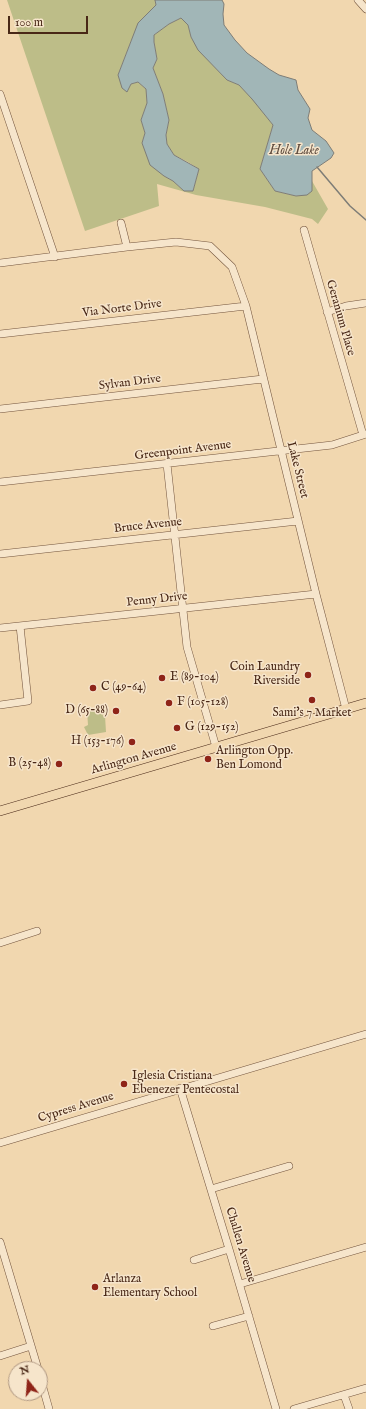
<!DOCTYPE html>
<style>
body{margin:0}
#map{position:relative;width:366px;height:1409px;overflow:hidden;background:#f1d7af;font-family:"IM FELL English",serif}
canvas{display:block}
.north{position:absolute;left:8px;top:1361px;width:40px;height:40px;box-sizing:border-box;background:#f6e5cb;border:1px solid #b19983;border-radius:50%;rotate:343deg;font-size:11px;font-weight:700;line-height:16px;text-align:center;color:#492817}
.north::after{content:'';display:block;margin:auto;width:14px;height:18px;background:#8f2418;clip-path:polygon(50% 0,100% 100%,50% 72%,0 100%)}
.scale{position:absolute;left:8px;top:16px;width:80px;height:18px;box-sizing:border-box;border:2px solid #492817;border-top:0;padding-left:5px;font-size:12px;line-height:14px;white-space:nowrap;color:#492817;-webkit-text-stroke:3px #f6e5cb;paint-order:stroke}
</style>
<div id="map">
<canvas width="366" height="1409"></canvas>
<div class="north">N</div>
<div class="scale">100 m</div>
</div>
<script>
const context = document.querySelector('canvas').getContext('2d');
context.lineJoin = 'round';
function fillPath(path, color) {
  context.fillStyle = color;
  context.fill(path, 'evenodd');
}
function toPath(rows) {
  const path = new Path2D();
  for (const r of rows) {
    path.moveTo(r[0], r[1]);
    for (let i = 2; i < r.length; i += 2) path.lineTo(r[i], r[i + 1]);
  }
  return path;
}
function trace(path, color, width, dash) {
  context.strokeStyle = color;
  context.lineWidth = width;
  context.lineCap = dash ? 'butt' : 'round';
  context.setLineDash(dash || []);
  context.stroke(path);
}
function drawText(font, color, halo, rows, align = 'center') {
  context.font = font + ' "IM FELL English",serif';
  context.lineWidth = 3;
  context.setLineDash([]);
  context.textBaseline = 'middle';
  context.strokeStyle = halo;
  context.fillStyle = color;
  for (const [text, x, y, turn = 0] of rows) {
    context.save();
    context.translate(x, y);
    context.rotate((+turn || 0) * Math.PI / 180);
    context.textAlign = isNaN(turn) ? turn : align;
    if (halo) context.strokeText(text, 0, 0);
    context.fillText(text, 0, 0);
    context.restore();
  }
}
fillPath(toPath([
 [7,0,155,0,156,5,149,13,131,41,118,75,127,91,131,84,138,82,146,89,147,103,141,120,145,133,142,143,164,176,173,181,184,191,193,191,199,169,188,162,174,155,167,144,166,135,169,120,163,94,153,68,157,59,154,42,154,35,169,24,181,18,188,25,191,37,215,67,227,80,239,85,254,100,273,125,260,169,275,191,296,196,312,191,312,181,328,209,318,224,312,219,265,207,196,195,157,184,159,206,85,231],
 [102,708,103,716,99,716,105,716,106,732,88,735,84,727,88,725,87,710]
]), '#bdbd88');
const water = toPath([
 [155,0,222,0,224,4,223,14,224,25,235,40,247,53,269,69,279,75,296,80,298,90,310,109,308,118,312,130,326,141,334,153,331,158,312,171,312,191,307,195,296,196,275,191,260,169,273,125,252,99,239,85,227,80,198,50,191,37,188,25,181,18,169,24,154,35,154,42,157,59,153,68,163,94,169,120,166,135,167,144,174,155,199,169,193,191,184,191,173,181,164,176,150,165,142,143,145,133,141,120,147,103,146,89,138,82,131,84,127,92,122,88,118,75,138,23,156,5,155,0]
]);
fillPath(water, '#a1b6b7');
trace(water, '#7e7d77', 1);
trace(toPath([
 [317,167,350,206,366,220]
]), '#7e7d77', 1.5);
const minor = toPath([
 [358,0,366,9],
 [0,94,55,257],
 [121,223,127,247],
 [304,230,363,435],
 [0,263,127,247,176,242,210,246,232,267,246,306,316,594,346,709],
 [327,312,346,306,366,303],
 [0,334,246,306],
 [0,409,263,379],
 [167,464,187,647,216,747],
 [0,482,332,445,366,434],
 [0,554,298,521],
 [0,628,316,594],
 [0,705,28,701,20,626],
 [0,943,37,931],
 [180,1088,229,1249,276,1409],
 [0,1143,366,1034],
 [211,1189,289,1166],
 [0,1242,38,1369],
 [194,1260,229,1249],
 [240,1284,366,1247],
 [213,1326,249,1316],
 [0,1356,31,1346],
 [40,1377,49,1409],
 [344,1395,349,1409],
 [294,1409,366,1388]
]);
const major = toPath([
 [0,811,366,703]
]);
trace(minor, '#73543d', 8);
trace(major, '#492817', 10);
trace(minor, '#f6e5cb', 7);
trace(major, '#f1d7af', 9);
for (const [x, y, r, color] of [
 [308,675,4,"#8f2418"],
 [162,678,4,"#8f2418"],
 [93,688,4,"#8f2418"],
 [312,700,4,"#8f2418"],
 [169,703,4,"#8f2418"],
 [116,711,4,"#8f2418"],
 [177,728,4,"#8f2418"],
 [132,742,4,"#8f2418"],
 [208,759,4,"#8f2418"],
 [59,764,4,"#8f2418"],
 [124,1084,4,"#8f2418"],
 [95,1287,4,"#8f2418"]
]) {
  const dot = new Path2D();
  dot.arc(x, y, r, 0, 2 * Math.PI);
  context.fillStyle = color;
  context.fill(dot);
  trace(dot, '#f6e5cb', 1.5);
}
drawText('12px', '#492817', '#f6e5cb', [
 ["Via Norte Drive",122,309,-7],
 ["Geranium Place",340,318,74],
 ["Sylvan Drive",130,383,-7],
 ["Greenpoint Avenue",183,451,-7],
 ["Lake Street",297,470,76],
 ["Bruce Avenue",148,526,-6],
 ["Penny Drive",157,600,-6],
 ["Arlington Avenue",134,759,-16],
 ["Cypress Avenue",76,1108,-17],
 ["Challen Avenue",240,1245,73]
]);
drawText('12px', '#492817', '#f6e5cb', [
 ["Coin Laundry",300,668,"right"],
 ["Riverside",300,682,"right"],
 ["E (89-104)",170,678],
 ["C (49-64)",101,688],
 ["F (105-128)",177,703],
 ["D (65-88)",108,711,"right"],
 ["Sami's 7 Market",312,714,"center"],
 ["G (129-152)",185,728],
 ["H (153-176)",124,742,"right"],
 ["Arlington Opp.",216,752],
 ["Ben Lomond",216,766],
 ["B (25-48)",51,764,"right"],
 ["Iglesia Cristiana",132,1077],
 ["Ebenezer Pentecostal",132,1091],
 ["Arlanza",103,1280],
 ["Elementary School",103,1294]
], 'left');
drawText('italic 13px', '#5f4c3f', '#f6e5cb', [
 ["Hole Lake",294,151]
]);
</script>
